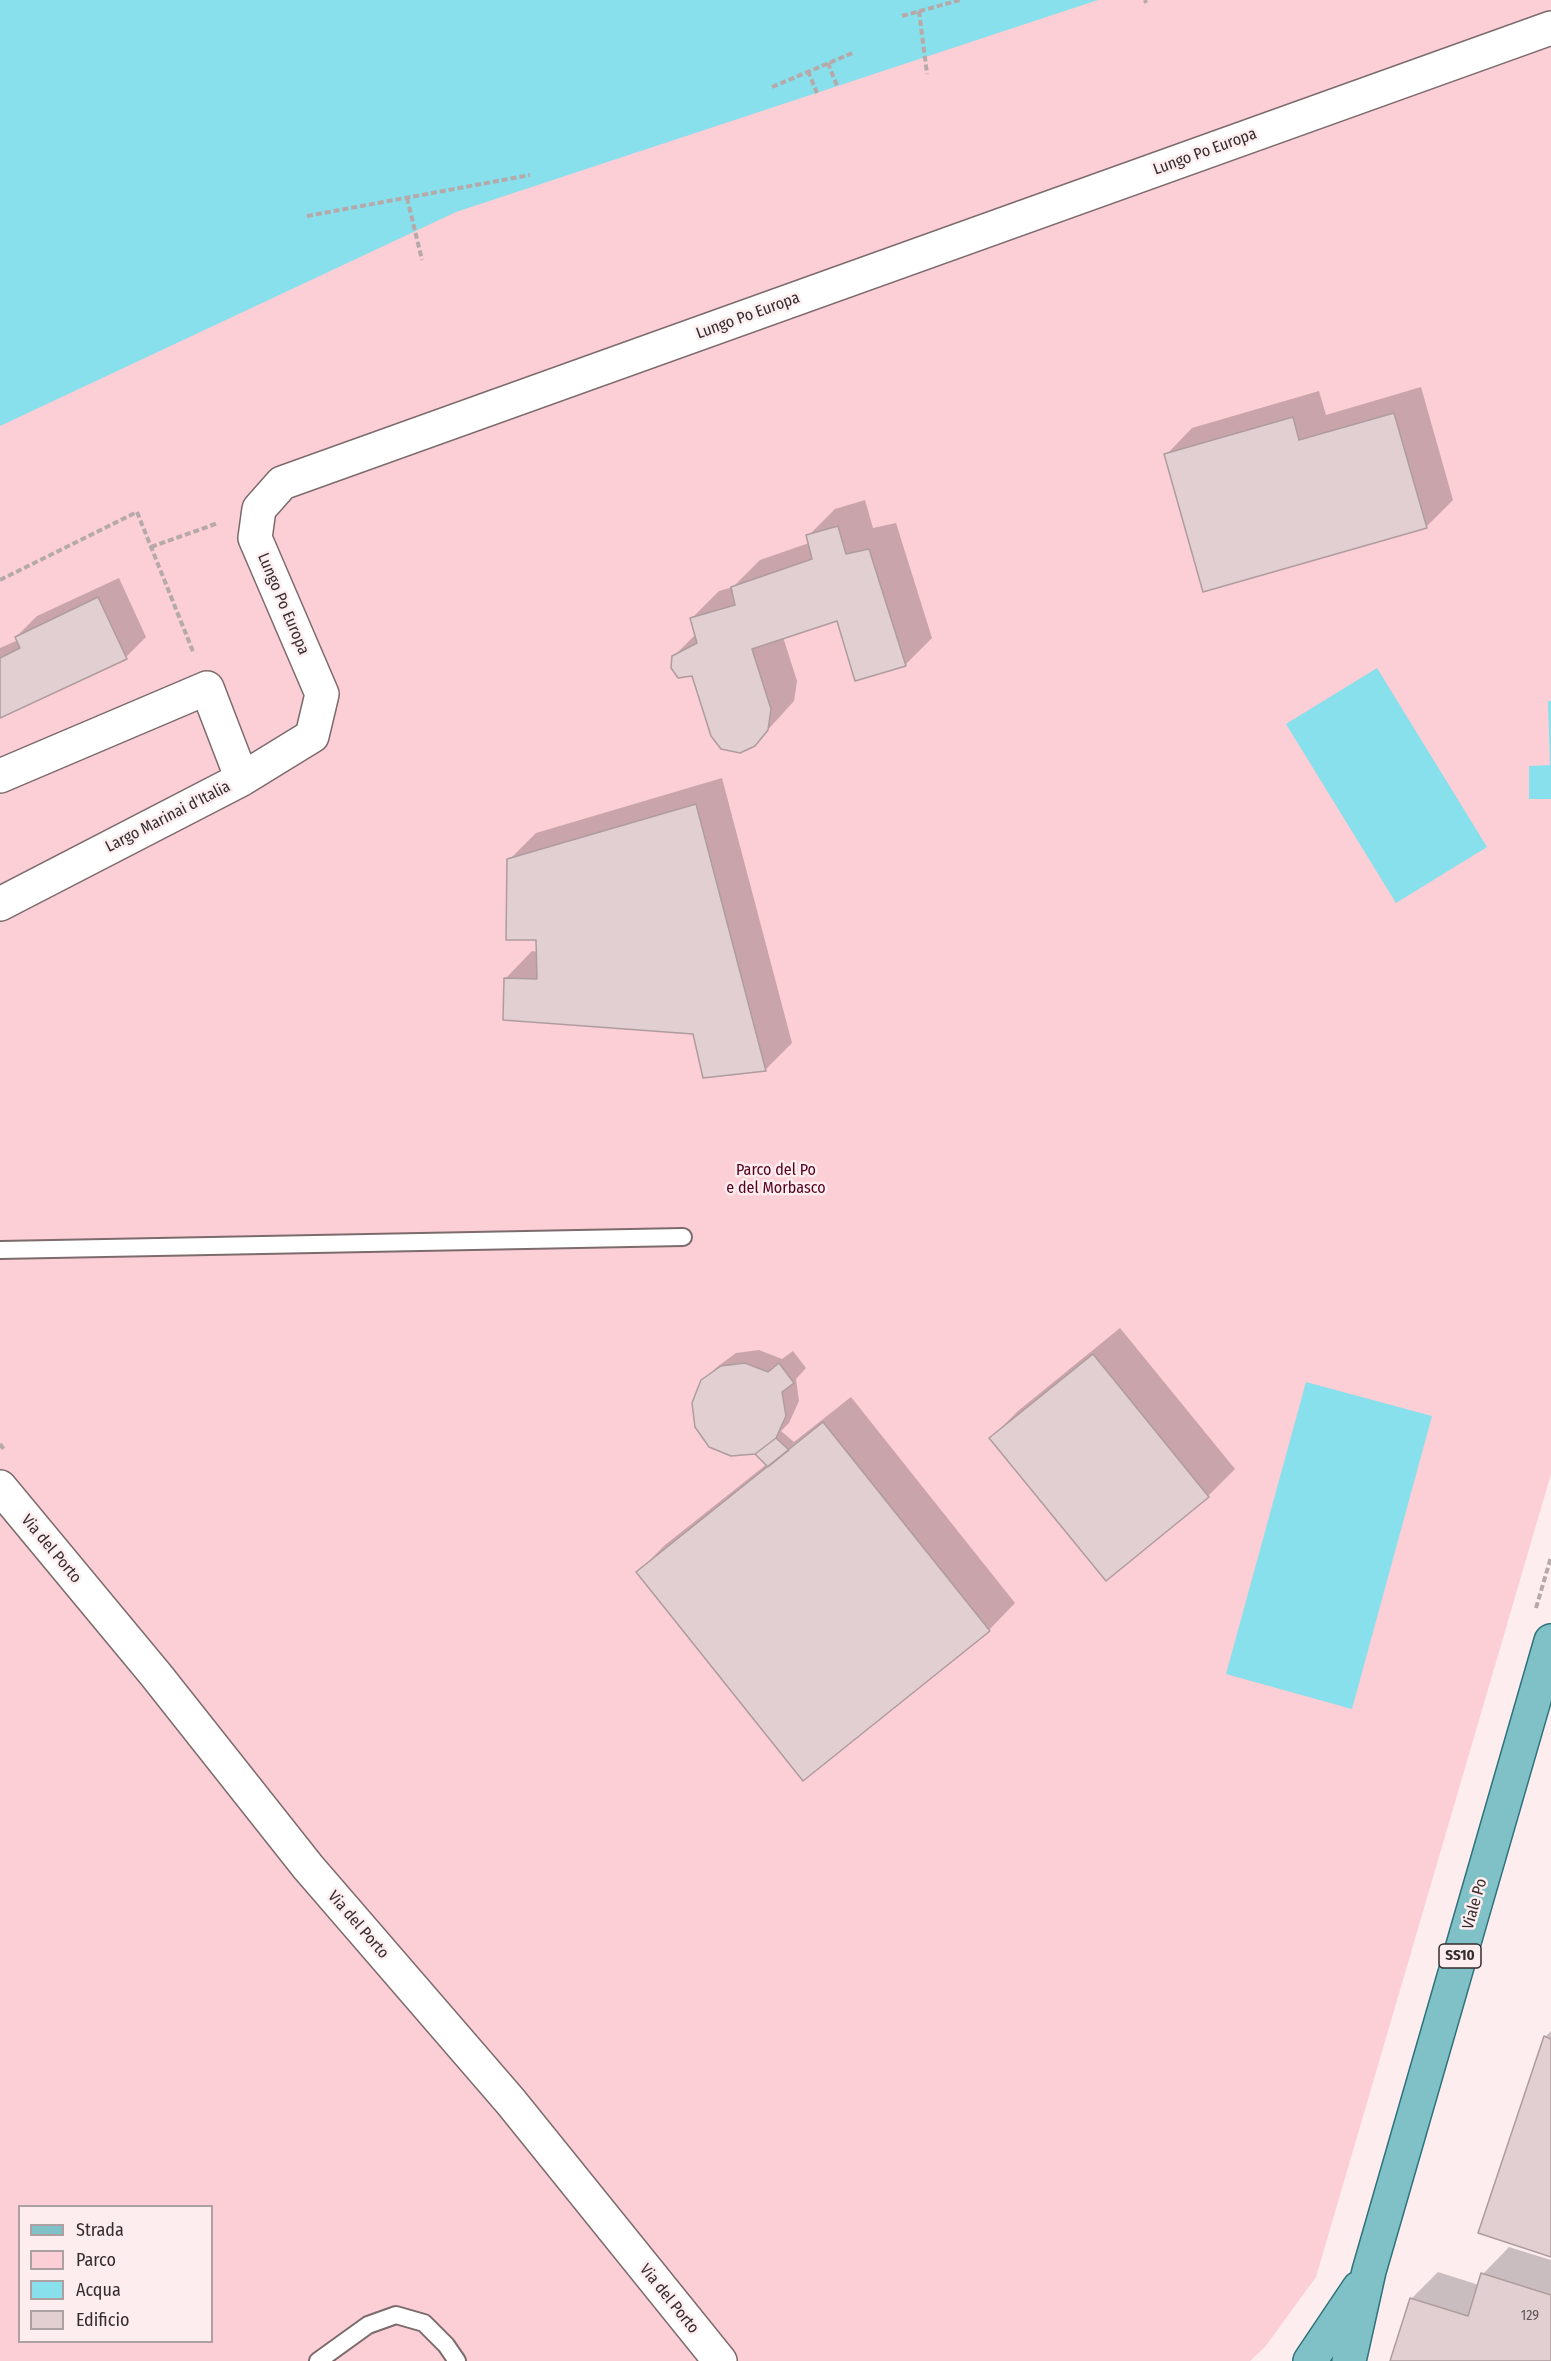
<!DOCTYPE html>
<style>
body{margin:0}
#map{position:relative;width:1551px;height:2361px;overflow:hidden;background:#fdedef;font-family:"Fira Sans Condensed",sans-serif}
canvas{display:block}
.legend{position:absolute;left:18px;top:2205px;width:195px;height:138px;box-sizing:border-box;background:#fdedef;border:2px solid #ada0a2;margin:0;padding:8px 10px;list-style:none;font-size:18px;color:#342d2e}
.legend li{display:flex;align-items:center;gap:12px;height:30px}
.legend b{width:30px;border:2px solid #ada0a2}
</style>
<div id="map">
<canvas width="1551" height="2361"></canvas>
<ul class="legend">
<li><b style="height:8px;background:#80c1c8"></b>Strada</li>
<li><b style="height:16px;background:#fcced5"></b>Parco</li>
<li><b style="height:16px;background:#87e0ec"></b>Acqua</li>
<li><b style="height:16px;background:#e2cfd1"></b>Edificio</li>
</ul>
</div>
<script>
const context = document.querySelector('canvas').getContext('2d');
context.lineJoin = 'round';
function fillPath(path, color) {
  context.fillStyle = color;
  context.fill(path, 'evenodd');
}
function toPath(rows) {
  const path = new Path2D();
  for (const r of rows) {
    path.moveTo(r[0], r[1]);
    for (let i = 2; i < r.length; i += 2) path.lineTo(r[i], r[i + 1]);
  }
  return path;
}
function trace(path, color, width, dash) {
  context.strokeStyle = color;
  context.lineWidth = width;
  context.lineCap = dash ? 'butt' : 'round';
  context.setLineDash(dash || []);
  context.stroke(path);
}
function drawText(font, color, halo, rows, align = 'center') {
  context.font = font + ' "Fira Sans Condensed",sans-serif';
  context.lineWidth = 5;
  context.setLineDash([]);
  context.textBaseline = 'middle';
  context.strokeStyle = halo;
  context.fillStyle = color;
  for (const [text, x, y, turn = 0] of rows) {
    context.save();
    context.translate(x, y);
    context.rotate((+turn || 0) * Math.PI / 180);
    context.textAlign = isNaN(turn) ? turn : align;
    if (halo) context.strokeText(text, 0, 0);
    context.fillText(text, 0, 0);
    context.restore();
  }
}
fillPath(toPath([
 [0,0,1551,0,1551,1474,1316,2277,1265,2347,1250,2361,0,2361],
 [20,2206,212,2206,212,2342,20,2342]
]), '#fcced5');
fillPath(toPath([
 [0,0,1098,0,456,212,0,426],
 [1377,668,1487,847,1396,903,1286,724],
 [1548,701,1551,701,1551,799,1529,799,1529,766,1550,765],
 [1306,1382,1432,1416,1352,1709,1226,1674]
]), '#87e0ec');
fillPath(toPath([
 [1421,387,1453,500,1426,527,1166,455,1192,428,1319,391,1326,415],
 [865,500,873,528,896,523,932,638,905,665,838,619,783,637,797,681,794,701,755,744,693,675,673,657,696,634,692,618,719,591,733,587,760,560,809,543,808,536,835,509],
 [119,578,146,637,126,657,0,717,0,648,18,640,16,637,37,616],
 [722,778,792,1043,765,1070,694,1032,506,978,532,951,538,952,537,938,509,860,536,833],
 [1120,1328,1235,1469,1208,1496,1107,1579,991,1438,1018,1411],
 [759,1350,782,1359,793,1351,806,1368,796,1379,799,1401,789,1423,781,1431,794,1442,851,1397,1015,1603,989,1630,638,1572,665,1545,767,1464,702,1381,717,1367,736,1353],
 [1551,2031,1551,2255,1545,2037],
 [1509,2247,1551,2260,1551,2361,1392,2361,1411,2299,1438,2272,1479,2285,1483,2274]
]), '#0003');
const building = toPath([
 [1394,413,1427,528,1203,592,1164,454,1293,417,1299,440,1394,413],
 [838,526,846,554,869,549,906,666,855,681,837,621,752,649,771,709,768,730,755,746,740,753,721,749,711,736,692,676,678,678,671,668,672,656,697,643,690,618,735,605,731,587,812,559,806,535,838,526],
 [98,597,127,659,0,718,0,658,20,648,15,637,98,597],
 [696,804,766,1071,703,1078,693,1034,503,1020,504,978,537,979,536,940,506,940,507,859,696,804],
 [1093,1354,1209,1497,1106,1581,989,1438,1093,1354],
 [745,1363,768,1372,779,1363,794,1383,782,1392,786,1416,776,1438,755,1454,731,1456,709,1447,695,1427,692,1403,701,1380,721,1366,745,1363],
 [823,1422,990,1631,803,1781,636,1572,823,1422],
 [776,1438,789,1450,768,1467,755,1454,776,1438],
 [1544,2036,1551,2039,1551,2257,1478,2233,1544,2036],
 [1481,2273,1551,2295,1551,2361,1390,2361,1410,2298,1468,2316,1481,2273]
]);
fillPath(building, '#e2cfd1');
trace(building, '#ae9c9e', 1.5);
const service = toPath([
 [0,1250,683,1237],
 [318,2361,368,2325,396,2315,424,2323,446,2345,457,2361]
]);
const minor = toPath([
 [0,776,207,688,242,779],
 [0,904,242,779,312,736,322,694,255,538,259,509,282,483,1551,28],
 [0,1487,156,1675,308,1867,511,2102,720,2361]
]);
const primary = toPath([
 [1310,2361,1359,2288],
 [1349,2361,1369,2271,1551,1641]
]);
trace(service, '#7c6b6d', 20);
trace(minor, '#7c6b6d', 36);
trace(primary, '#2e727a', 36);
trace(toPath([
 [1145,0,1146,3],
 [919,11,927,74],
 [902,16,960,0],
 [828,63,837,86],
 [808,71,817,93],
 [772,87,855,52],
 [407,198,422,260],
 [307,216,530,175],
 [151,547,218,523],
 [0,580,137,512,194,654],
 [0,1444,5,1451],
 [1536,1608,1551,1557]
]), '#b6a9aa', 4, [6, 3]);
trace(service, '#fff', 16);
trace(minor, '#fff', 33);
trace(primary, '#80c1c8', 33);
drawText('14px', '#605657', null, [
 ["129",1530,2316]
]);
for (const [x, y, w] of [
 [1460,1956,42]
]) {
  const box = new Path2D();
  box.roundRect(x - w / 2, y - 12, w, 24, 4.5);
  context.fillStyle = '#fdedef';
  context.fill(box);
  trace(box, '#342d2e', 1.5);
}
drawText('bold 15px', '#342d2e', null, [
 ["SS10",1460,1956]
]);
drawText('16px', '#342d2e', '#fdedef', [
 ["Lungo Po Europa",1205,152,-20],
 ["Lungo Po Europa",748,316,-20],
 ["Lungo Po Europa",283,604,67],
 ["Largo Marinai d'Italia",168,817,-27],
 ["Via del Porto",51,1549,50],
 ["Viale Po",1475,1904,-74],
 ["Via del Porto",358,1925,49],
 ["Via del Porto",669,2299,51]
]);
drawText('16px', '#560020', '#fdedef', [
 ["Parco del Po",776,1171],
 ["e del Morbasco",776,1189]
]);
</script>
